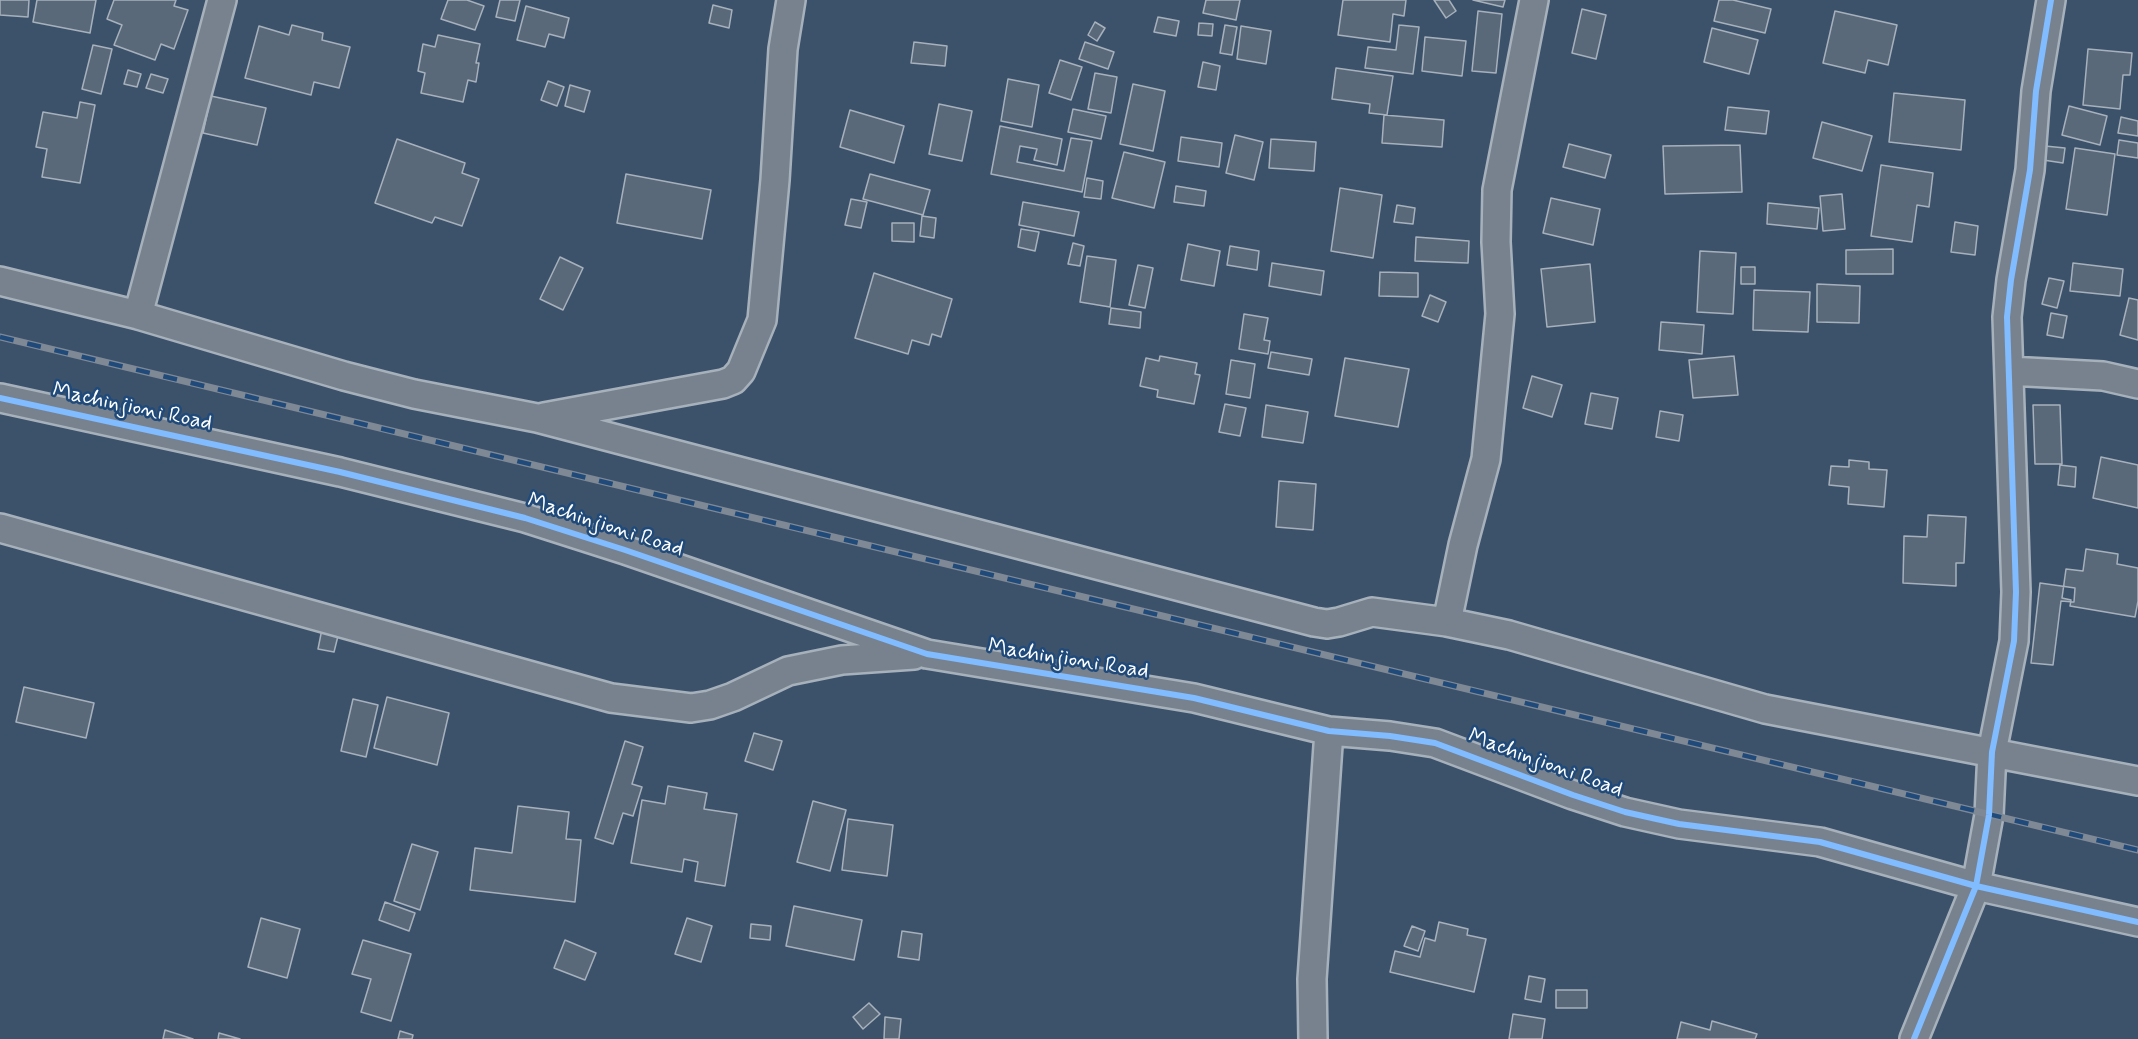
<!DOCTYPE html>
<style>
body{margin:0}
canvas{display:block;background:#3c526b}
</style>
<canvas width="2138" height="1039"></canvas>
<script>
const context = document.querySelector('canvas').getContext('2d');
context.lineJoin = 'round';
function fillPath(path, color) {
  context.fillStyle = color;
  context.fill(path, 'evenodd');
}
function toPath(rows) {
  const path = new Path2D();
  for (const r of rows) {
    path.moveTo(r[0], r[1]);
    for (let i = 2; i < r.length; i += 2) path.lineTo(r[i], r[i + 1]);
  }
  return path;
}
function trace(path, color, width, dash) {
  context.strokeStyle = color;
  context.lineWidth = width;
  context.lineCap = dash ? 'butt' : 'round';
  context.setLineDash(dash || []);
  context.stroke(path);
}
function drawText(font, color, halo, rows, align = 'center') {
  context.font = font + ' Mynerve,sans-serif';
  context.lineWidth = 5;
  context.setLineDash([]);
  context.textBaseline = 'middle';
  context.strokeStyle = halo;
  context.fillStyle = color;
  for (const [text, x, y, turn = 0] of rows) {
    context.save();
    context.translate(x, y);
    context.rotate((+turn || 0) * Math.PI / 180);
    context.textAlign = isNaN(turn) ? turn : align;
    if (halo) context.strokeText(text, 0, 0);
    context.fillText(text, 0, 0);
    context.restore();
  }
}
const building = toPath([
 [0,0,29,0,28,17,0,15,0,0],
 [37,0,96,0,90,33,33,22,37,0],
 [114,0,176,0,174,6,188,10,174,49,161,44,155,60,114,45,122,25,107,19,114,0],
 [448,0,467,0,484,6,475,30,441,19,448,0],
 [500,0,520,0,515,21,496,17,500,0],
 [1206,0,1240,0,1236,20,1203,13,1206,0],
 [1343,0,1406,0,1404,16,1393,14,1390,42,1338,35,1343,0],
 [1434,0,1449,0,1456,11,1446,18,1434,0],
 [1473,0,1505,0,1503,7,1473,0],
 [1719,0,1733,0,1771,9,1765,33,1714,21,1719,0],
 [713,5,732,10,729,28,709,23,713,5],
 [526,6,569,18,564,38,549,34,545,47,517,40,526,6],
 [1582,9,1606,15,1596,59,1572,53,1582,9],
 [1478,11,1502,14,1496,73,1472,71,1478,11],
 [1835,11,1897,25,1888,65,1868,60,1865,73,1823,63,1835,11],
 [1158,17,1179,21,1176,36,1154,32,1158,17],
 [1095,22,1105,28,1097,41,1088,35,1095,22],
 [1199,23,1213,24,1212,36,1198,35,1199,23],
 [292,25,323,33,322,40,350,47,339,88,314,82,311,95,245,78,259,26,289,35,292,25],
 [1225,25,1237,27,1232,55,1220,53,1225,25],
 [1399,25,1419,27,1413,74,1365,68,1368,47,1396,50,1399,25],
 [1241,26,1271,31,1266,64,1237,59,1241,26],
 [1712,28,1758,40,1749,74,1704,62,1712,28],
 [438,35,480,44,476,63,479,63,476,82,468,80,463,102,421,93,425,73,418,71,423,44,435,47,438,35],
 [1425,37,1466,41,1462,76,1422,71,1425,37],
 [914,42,947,46,945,66,911,63,914,42],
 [1085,42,1114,52,1108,69,1079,59,1085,42],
 [93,45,112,49,101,94,82,89,93,45],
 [2088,49,2132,53,2130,75,2123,75,2120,109,2083,105,2088,49],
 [1060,60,1082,67,1071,100,1049,93,1060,60],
 [1203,62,1220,66,1216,90,1198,87,1203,62],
 [1336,68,1393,76,1387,115,1369,113,1370,104,1332,99,1336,68],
 [128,70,141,74,137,87,124,84,128,70],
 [1095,73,1117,77,1111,113,1088,109,1095,73],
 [151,74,168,79,163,93,146,88,151,74],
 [1008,79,1039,85,1032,127,1001,121,1008,79],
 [548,81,564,87,557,106,541,100,548,81],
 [1133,84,1165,91,1153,151,1120,144,1133,84],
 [570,85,590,91,584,112,565,106,570,85],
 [1894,93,1965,100,1961,150,1889,142,1894,93],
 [211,96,266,108,257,145,203,133,211,96],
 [80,102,95,105,80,183,42,177,47,149,36,147,43,112,77,118,80,102],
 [939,104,972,111,962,161,929,154,939,104],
 [2069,106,2107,116,2100,145,2062,135,2069,106],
 [1728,107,1769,111,1766,134,1725,130,1728,107],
 [1073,109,1106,116,1101,139,1068,132,1073,109],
 [850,110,904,126,894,163,840,147,850,110],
 [1384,115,1444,120,1442,147,1382,143,1384,115],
 [2121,117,2138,121,2138,136,2118,133,2121,117],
 [1822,122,1872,136,1862,171,1813,158,1822,122],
 [1000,126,1062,139,1057,165,1034,160,1037,149,1020,146,1017,162,1064,171,1071,138,1092,141,1082,192,991,174,1000,126],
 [1235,135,1263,142,1254,180,1226,173,1235,135],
 [1181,137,1222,143,1219,167,1178,161,1181,137],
 [397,139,465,163,462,173,479,179,462,226,435,217,432,223,375,203,397,139],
 [1271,139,1316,142,1314,171,1269,168,1271,139],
 [2119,140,2138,143,2138,158,2117,155,2119,140],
 [1569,144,1611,155,1605,178,1563,167,1569,144],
 [1740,145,1742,192,1665,194,1663,146,1740,145],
 [2045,146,2065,148,2063,163,2043,160,2045,146],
 [2075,148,2115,154,2107,215,2066,209,2075,148],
 [1124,152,1165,162,1154,208,1112,198,1124,152],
 [1881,165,1933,173,1929,207,1917,205,1912,242,1871,236,1881,165],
 [626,174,711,190,702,239,617,223,626,174],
 [870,174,930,190,923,215,863,199,870,174],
 [1087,178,1103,181,1101,199,1084,197,1087,178],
 [1176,186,1206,191,1204,206,1174,202,1176,186],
 [1340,188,1382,195,1373,258,1331,251,1340,188],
 [1842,194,1845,229,1823,231,1820,196,1842,194],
 [1551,198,1600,209,1593,245,1543,233,1551,198],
 [851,199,867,202,861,228,845,225,851,199],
 [1023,202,1079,212,1074,236,1019,225,1023,202],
 [1768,203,1819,208,1817,229,1767,224,1768,203],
 [1397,205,1415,208,1413,224,1394,222,1397,205],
 [922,216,936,218,934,238,920,236,922,216],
 [1955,222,1978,226,1975,255,1951,252,1955,222],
 [892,223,914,223,914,242,892,241,892,223],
 [1021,229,1039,232,1035,251,1018,247,1021,229],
 [1416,237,1469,241,1468,263,1415,261,1416,237],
 [1073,243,1084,246,1080,266,1068,264,1073,243],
 [1188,244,1220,251,1214,286,1181,280,1188,244],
 [1230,246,1259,251,1257,270,1227,265,1230,246],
 [1893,249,1893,274,1846,274,1846,250,1893,249],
 [1700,251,1736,253,1733,314,1697,312,1700,251],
 [1087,256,1116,260,1110,307,1080,302,1087,256],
 [560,257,583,268,563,310,540,299,560,257],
 [1272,263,1324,271,1321,295,1269,286,1272,263],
 [2073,263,2123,269,2120,296,2070,291,2073,263],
 [1590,264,1595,322,1547,327,1541,269,1590,264],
 [1138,265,1153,268,1145,308,1129,305,1138,265],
 [1741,267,1755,267,1755,284,1741,284,1741,267],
 [1380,272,1418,273,1418,297,1379,296,1380,272],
 [874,273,952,299,941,337,932,334,929,345,912,340,908,354,855,338,874,273],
 [2049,278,2064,281,2057,308,2042,304,2049,278],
 [1817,284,1860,286,1859,323,1817,322,1817,284],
 [1754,290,1810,292,1808,332,1753,330,1754,290],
 [1430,295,1446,302,1438,322,1422,316,1430,295],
 [2129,298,2138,300,2138,340,2120,335,2129,298],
 [1111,308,1141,312,1140,328,1109,324,1111,308],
 [2051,313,2067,316,2063,338,2047,335,2051,313],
 [1244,314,1268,318,1264,340,1270,341,1268,354,1239,349,1244,314],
 [1661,322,1704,325,1702,354,1659,350,1661,322],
 [1271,352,1312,359,1309,375,1268,368,1271,352],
 [1160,356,1197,363,1195,374,1200,375,1194,404,1157,397,1158,390,1140,386,1146,358,1159,361,1160,356],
 [1734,356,1738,395,1693,398,1689,360,1734,356],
 [1345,358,1409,369,1398,427,1335,416,1345,358],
 [1231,360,1255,364,1250,398,1226,394,1231,360],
 [1532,376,1562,385,1552,417,1523,408,1532,376],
 [1591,393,1618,398,1612,429,1585,424,1591,393],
 [1225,404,1246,408,1240,436,1219,432,1225,404],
 [1266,405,1308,412,1303,443,1262,437,1266,405],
 [2033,405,2060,405,2062,464,2035,464,2033,405],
 [1660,411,1683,415,1679,441,1656,437,1660,411],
 [2101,457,2138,465,2138,508,2093,498,2101,457],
 [1849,460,1869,462,1869,469,1887,470,1884,507,1848,504,1849,487,1829,485,1831,466,1849,467,1849,460],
 [2060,465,2076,467,2075,487,2058,485,2060,465],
 [1279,481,1316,484,1313,530,1276,527,1279,481],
 [1928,515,1966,517,1964,563,1956,563,1956,586,1903,583,1904,536,1927,537,1928,515],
 [2086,549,2118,554,2117,564,2138,568,2138,601,2135,617,2070,606,2071,600,2062,598,2066,569,2083,571,2086,549],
 [2040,583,2075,588,2074,602,2061,601,2053,665,2031,663,2040,583],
 [322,629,339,632,334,652,318,649,322,629],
 [24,687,94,703,86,738,16,722,24,687],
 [387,697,449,713,437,765,374,748,387,697],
 [353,699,378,705,366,757,341,751,353,699],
 [754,733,782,741,773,770,745,761,754,733],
 [625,741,643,747,632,784,642,787,633,816,623,813,613,844,595,838,625,741],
 [668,786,707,793,704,809,737,814,725,886,695,881,698,862,684,859,682,872,631,863,642,800,665,804,668,786],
 [813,801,846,810,830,871,797,862,813,801],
 [518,806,569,812,566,839,581,840,575,902,470,890,475,848,512,853,518,806],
 [848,819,893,825,887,876,842,870,848,819],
 [412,844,438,852,420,910,394,901,412,844],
 [385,902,415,913,409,931,379,920,385,902],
 [794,906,862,920,854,960,786,946,794,906],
 [261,918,300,929,287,978,248,967,261,918],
 [687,918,712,926,701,962,675,954,687,918],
 [1439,922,1468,929,1467,935,1486,939,1474,992,1390,972,1395,951,1420,957,1425,938,1435,941,1439,922],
 [751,924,771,926,770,940,750,938,751,924],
 [1412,926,1425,931,1418,951,1404,946,1412,926],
 [902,931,922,934,919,960,898,957,902,931],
 [363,940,411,954,391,1021,361,1012,371,979,352,974,363,940],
 [565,940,596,953,585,980,554,968,565,940],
 [1529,976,1545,979,1541,1002,1525,999,1529,976],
 [1556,990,1587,990,1587,1008,1556,1008,1556,990],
 [869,1003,880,1014,863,1029,853,1017,869,1003],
 [1513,1014,1545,1019,1542,1039,1509,1039,1513,1014],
 [885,1017,901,1019,899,1039,884,1039,885,1017],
 [1712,1021,1757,1034,1755,1039,1677,1039,1681,1022,1710,1030,1712,1021],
 [165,1030,193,1039,163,1039,165,1030],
 [400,1031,413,1035,412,1039,398,1039,400,1031],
 [219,1033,240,1039,218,1039,219,1033]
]);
fillPath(building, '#59697a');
trace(building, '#a7b1bc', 1.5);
const street = toPath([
 [0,281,138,315,344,376,414,394,537,418,1314,622,1327,624,1339,622,1372,612,1447,622,1509,635,1765,709,2138,781],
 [138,315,222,0],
 [2009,371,2103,376,2138,384],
 [0,398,340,472,525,518,625,550,927,654,1194,698,1329,731,1390,736,1435,743,1573,795,1625,812,1679,824,1820,842,1976,886,2138,922],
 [544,417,723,384,733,380,741,371,762,320,775,180,783,49,791,0],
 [0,528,611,698,691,708,710,705,733,697,788,671,842,660,914,655],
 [1447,622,1463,545,1486,459,1500,314,1496,242,1497,190,1534,0],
 [1313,1039,1312,979,1329,731],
 [1914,1039,1976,886,1989,815,1992,752,2014,641,2016,592,2007,317,2011,280,2030,170,2036,91,2051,0]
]);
trace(street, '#a7b1bc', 32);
trace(street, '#77828e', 27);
const rail = toPath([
 [0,337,2138,850]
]);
trace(rail, '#7f8996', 7);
trace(rail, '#1f4a7a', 4.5, [14]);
trace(toPath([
 [0,398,340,472,525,518,625,550,927,654,1194,698,1329,731,1390,736,1435,743,1573,795,1625,812,1679,824,1820,842,1976,886,2138,922],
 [1914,1039,1976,886,1989,815,1992,752,2014,641,2016,592,2007,317,2011,280,2030,170,2036,91,2051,0]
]), '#80bcff', 6);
drawText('22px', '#fff', '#1f4a7a', [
 ["Machinjioni Road",132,408,12],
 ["Machinjioni Road",605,526,18],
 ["Machinjioni Road",1068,660,9],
 ["Machinjioni Road",1545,764,20]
]);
</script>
